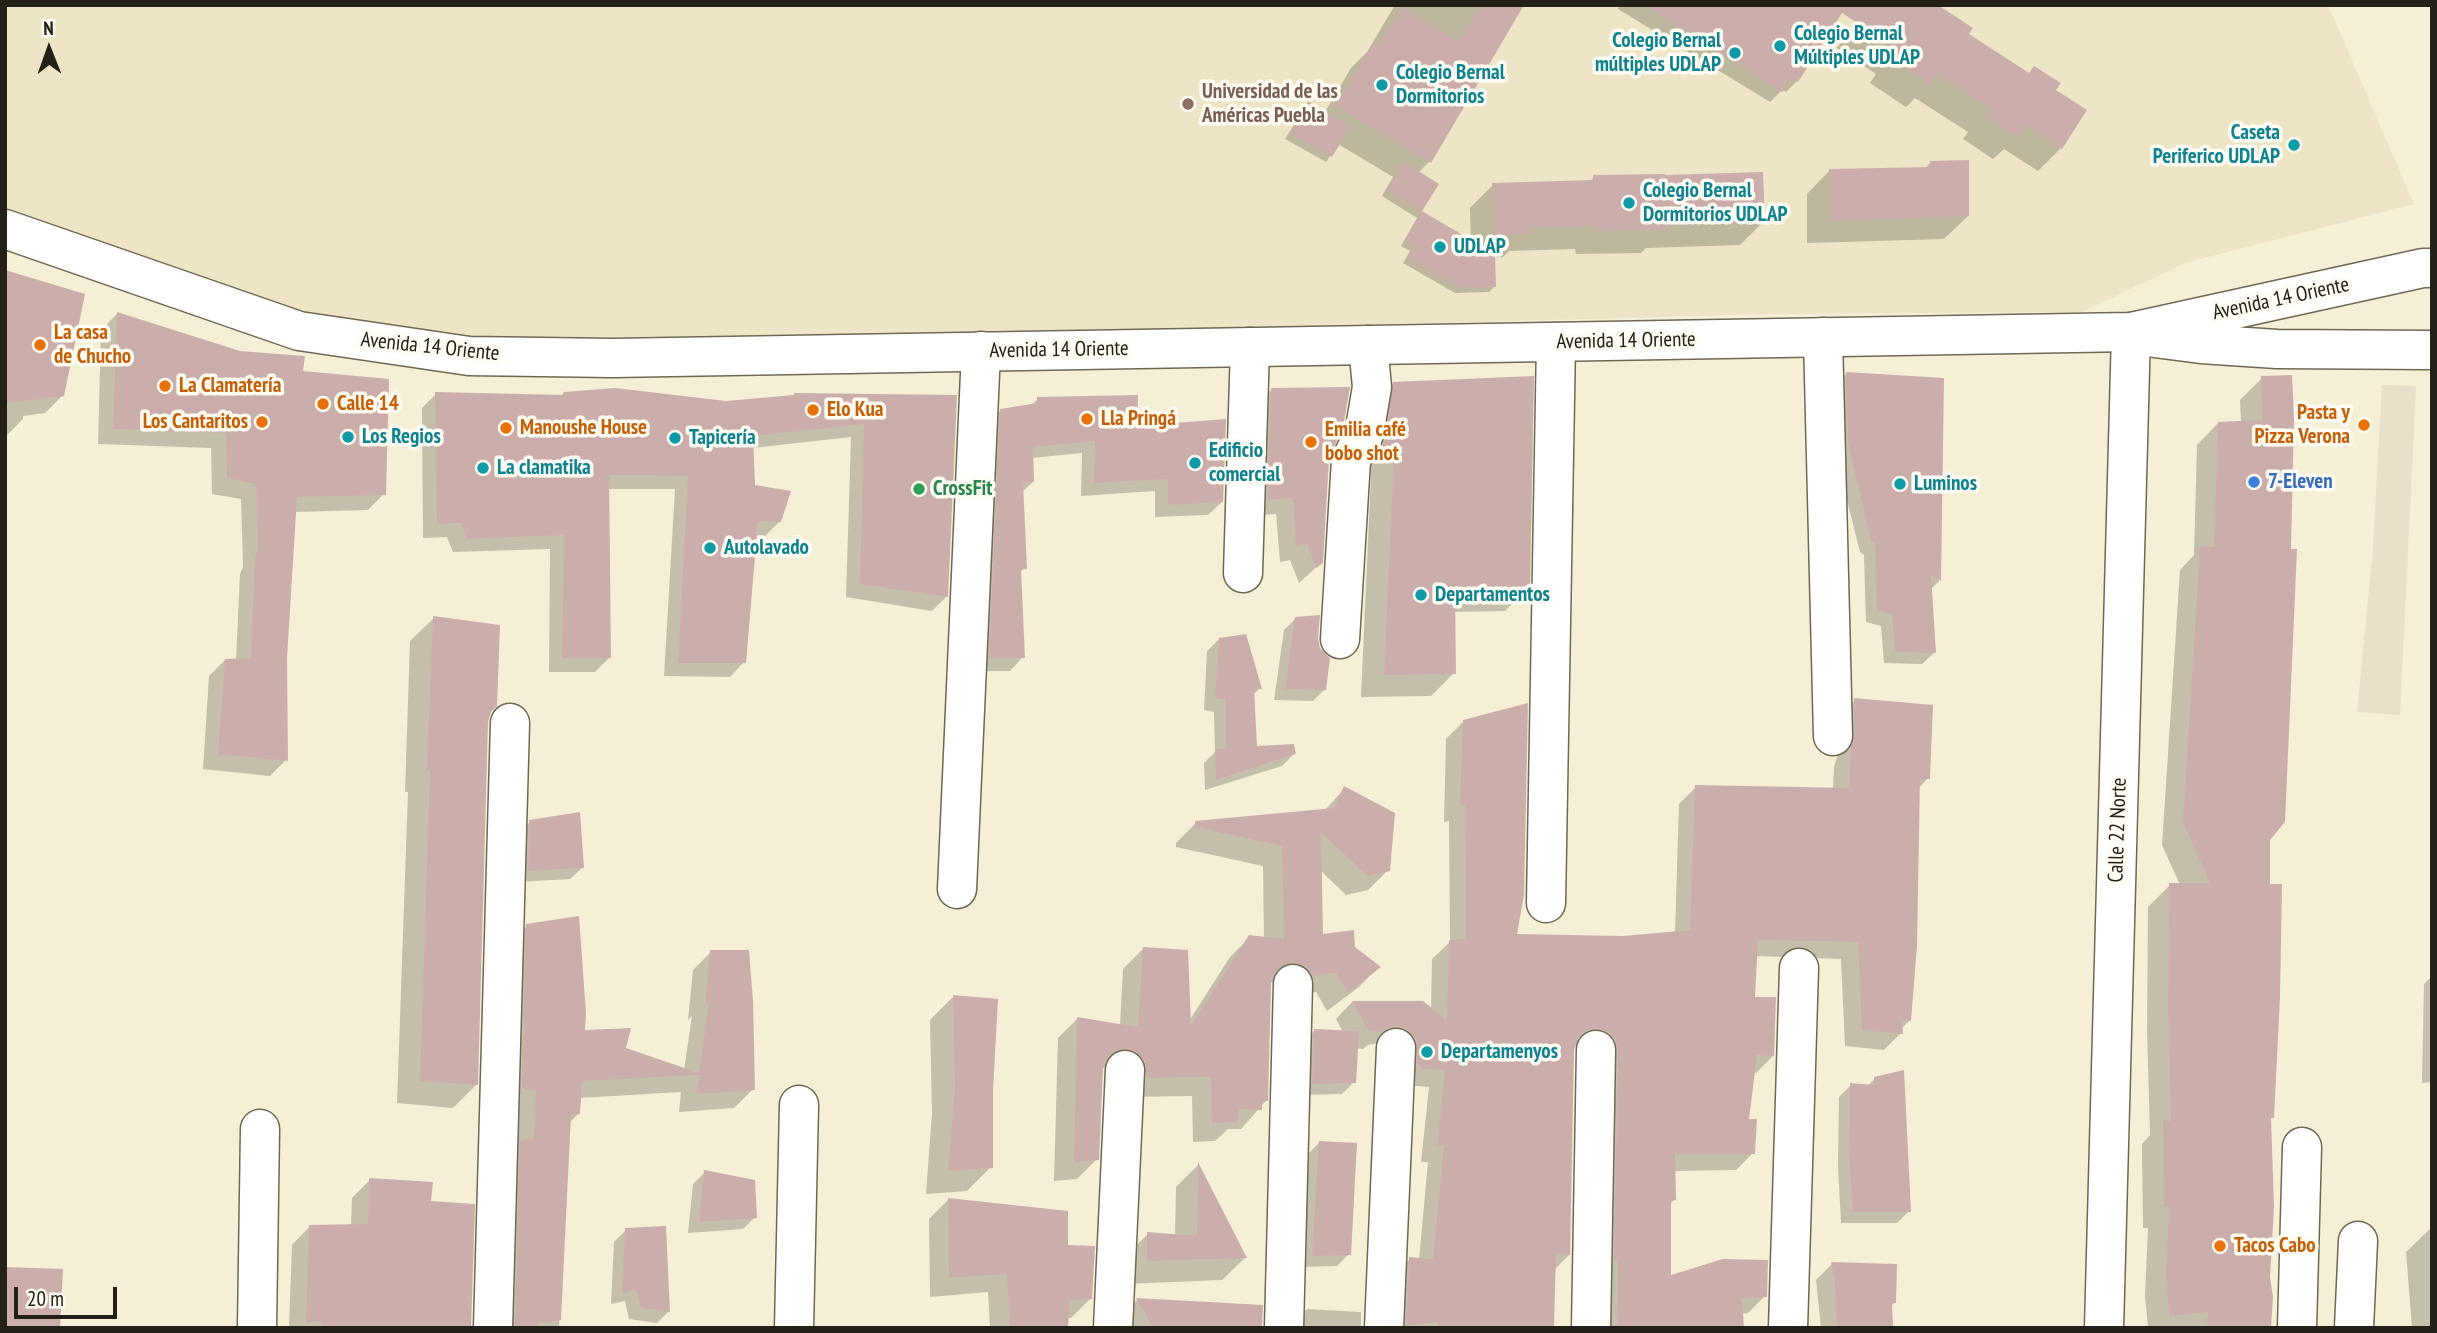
<!DOCTYPE html>
<meta charset="utf-8">
<style>
body{margin:0}
#map{position:relative;width:2437px;height:1333px;overflow:hidden;background:#f5efd6;font-family:"PT Sans Narrow",sans-serif}
canvas{display:block}
.frame{position:absolute;inset:0;border:7px solid #222017;pointer-events:none}
.north{position:absolute;left:14px;top:14px;width:70px;height:70px;-webkit-text-stroke:5px #fefcf2;paint-order:stroke;rotate:359deg;font-size:19px;font-weight:700;line-height:28px;text-align:center;color:#222017}
.north::after{content:'';display:block;margin:auto;width:24px;height:32px;background:#222017;clip-path:polygon(50% 0,100% 100%,50% 72%,0 100%)}
.scale{position:absolute;left:14px;top:1287px;width:103px;height:32px;box-sizing:border-box;border:4px solid #222017;border-top:0;padding-left:9px;font-size:21px;line-height:24px;white-space:nowrap;color:#222017;-webkit-text-stroke:5px #fefcf2;paint-order:stroke}
</style>
<div id="map">
<canvas width="2437" height="1333"></canvas>
<div class="frame"></div>
<div class="north">N</div>
<div class="scale">20 m</div>
</div>
<script>
const context = document.querySelector('canvas').getContext('2d');
context.lineJoin = 'round';
function fillPath(path, color) {
  context.fillStyle = color;
  context.fill(path, 'evenodd');
}
function toPath(rows) {
  const path = new Path2D();
  for (const r of rows) {
    path.moveTo(r[0], r[1]);
    for (let i = 2; i < r.length; i += 2) path.lineTo(r[i], r[i + 1]);
  }
  return path;
}
function trace(path, color, width, dash) {
  context.strokeStyle = color;
  context.lineWidth = width;
  context.lineCap = dash ? 'butt' : 'round';
  context.setLineDash(dash || []);
  context.stroke(path);
}
function drawText(font, color, halo, rows, align = 'center') {
  context.font = font + ' "PT Sans Narrow",sans-serif';
  context.lineWidth = 7;
  context.setLineDash([]);
  context.textBaseline = 'middle';
  context.strokeStyle = halo;
  context.fillStyle = color;
  for (const [text, x, y, turn = 0] of rows) {
    context.save();
    context.translate(x, y);
    context.rotate((+turn || 0) * Math.PI / 180);
    context.textAlign = isNaN(turn) ? turn : align;
    if (halo) context.strokeText(text, 0, 0);
    context.fillText(text, 0, 0);
    context.restore();
  }
}
fillPath(toPath([
 [2382,385,2416,386,2400,715,2357,712,2373,548]
]), '#e8e0ca');
fillPath(toPath([
 [5,5,2328,5,2414,204,2185,263,2082,312,1773,314,873,338,474,338,295,312,5,208]
]), '#ede5c5');
fillPath(toPath([
 [1395,5,1522,5,1430,161,1418,173,1437,185,1420,212,1471,242,1470,208,1493,185,1589,182,1594,177,1763,222,1740,245,1646,248,1641,253,1576,254,1575,249,1509,251,1503,257,1493,257,1495,286,1489,292,1455,293,1403,263,1410,251,1401,246,1417,218,1382,196,1393,177,1338,144,1326,162,1285,139,1308,103,1325,112,1351,68,1367,52],
 [1620,5,1844,5,1797,81,1786,92,1782,90,1770,102,1618,9],
 [1863,9,1967,34,2054,90,2061,148,2038,171,2004,149,1993,159,1963,139,1968,132,1915,98,1906,107,1870,83,1876,74,1837,48],
 [1931,162,1968,216,1944,239,1807,243,1807,194,1830,170,1925,169],
 [5,272,63,395,45,413,23,416,23,419,5,437],
 [117,314,301,373,384,494,368,510,294,512,285,657,286,760,270,776,203,769,209,676,225,660,236,660,240,574,243,567,241,499,212,494,211,448,98,444,101,330],
 [1846,374,1942,380,1939,581,1930,590,1934,653,1922,664,1884,663,1881,626,1866,622,1864,555,1860,552,1836,456,1835,386],
 [2262,378,2272,1117,2269,1120,2269,1328,2148,1328,2145,1296,2148,1228,2143,1228,2142,1144,2150,1135,2147,1030,2148,907,2170,885,2180,885,2162,845,2180,570,2194,555,2197,445,2218,423,2241,422,2240,400],
 [1394,383,1528,588,1505,611,1454,612,1454,673,1431,696,1361,697,1371,474,1358,473,1371,407],
 [1271,390,1328,458,1321,563,1299,583,1290,560,1280,562,1276,514,1251,516,1255,407],
 [436,394,726,402,955,397,946,597,932,611,846,597,851,437,752,448,753,487,780,521,765,536,755,535,744,662,730,677,664,676,675,489,608,489,610,657,595,672,549,672,550,549,453,552,447,537,423,538,422,408],
 [1038,399,1135,428,1222,502,1208,515,1155,517,1155,491,1081,496,1082,453,1032,458,1033,482,1022,492,1025,568,1019,573,1023,657,1010,671,976,671,987,424,1001,410,1031,405],
 [434,618,490,711,486,722,476,1085,453,1108,397,1103,408,792,405,792,410,641],
 [1296,618,1316,638,1325,689,1313,701,1274,700,1284,630],
 [1219,639,1260,688,1253,695,1256,748,1294,754,1282,766,1205,790,1204,763,1215,752,1214,712,1204,710,1207,651],
 [1855,700,1928,778,1918,789,1909,1021,1901,1029,1901,1033,1884,1050,1845,1046,1841,959,1755,956,1753,999,1773,1056,1756,1073,1753,1072,1747,1120,1753,1153,1736,1170,1674,1171,1674,1200,1669,1205,1669,1277,1765,1296,1748,1313,1741,1314,1742,1328,1601,1328,1579,1045,1573,1046,1569,1255,1554,1270,1553,1328,1390,1328,1393,1276,1410,1259,1419,1260,1428,1162,1421,1162,1429,1087,1405,1085,1390,1046,1378,1043,1368,1045,1363,1049,1356,1048,1354,1082,1342,1094,1301,1095,1303,1043,1314,1031,1343,1032,1336,1019,1352,1002,1423,1003,1431,1010,1432,959,1450,942,1449,821,1444,822,1446,739,1464,721,1515,935,1623,938,1675,933,1679,804,1696,787,1833,789,1834,767,1838,754,1838,717],
 [1345,788,1388,870,1368,890,1346,895,1320,870,1321,936,1353,948,1378,967,1359,987,1327,1011,1316,992,1293,995,1285,985,1270,982,1266,1101,1241,1129,1228,1129,1215,1141,1193,1142,1192,1096,1127,1097,1118,1071,1106,1067,1101,1068,1097,1159,1077,1179,1054,1181,1058,1038,1078,1018,1120,1026,1123,969,1143,949,1189,1021,1230,957,1250,937,1264,939,1263,866,1176,847,1176,843,1196,823,1324,811],
 [530,822,582,868,570,879,517,882,518,834],
 [527,926,583,1032,624,1050,684,1070,692,1016,688,1020,693,970,711,952,753,1089,734,1108,679,1112,681,1092,579,1098,578,1114,569,1123,559,1328,498,1328,517,1146,519,1108,504,1107,509,944],
 [2432,976,2432,1082,2422,1083,2424,984],
 [953,997,991,1091,991,1167,967,1191,926,1194,932,1113,930,1020],
 [1875,1079,1909,1211,1897,1223,1841,1223,1838,1166,1839,1097,1851,1085,1867,1086],
 [1319,1143,1349,1254,1337,1266,1301,1267,1307,1155],
 [1198,1165,1245,1258,1222,1280,1124,1284,1124,1257,1148,1234,1175,1236,1176,1187],
 [705,1172,755,1217,743,1229,688,1233,693,1184],
 [370,1180,429,1203,469,1328,289,1328,292,1245,310,1226,351,1226,352,1198],
 [948,1200,1066,1247,1091,1298,1071,1318,1067,1318,1067,1328,990,1328,988,1292,930,1297,929,1219],
 [2430,1229,2432,1229,2432,1328,2412,1328,2406,1252],
 [626,1230,669,1311,657,1323,629,1319,625,1301,611,1304,614,1242],
 [1832,1264,1894,1303,1890,1307,1892,1328,1821,1328,1816,1280],
 [1137,1300,1261,1307,1260,1328,1124,1328,1118,1319],
 [1307,1309,1361,1312,1361,1328,1295,1328,1295,1321]
]), '#0003');
fillPath(toPath([
 [1481,5,1524,5,1431,163,1336,106,1374,42,1379,45,1402,7,1459,42],
 [1644,5,1938,5,1973,28,1969,34,2029,73,2034,66,2061,83,2056,90,2087,110,2062,149,2026,125,2018,137,1985,116,1990,108,1937,74,1931,85,1892,60,1898,50,1842,13,1798,82,1790,79,1782,92],
 [1308,101,1351,126,1332,157,1290,133],
 [1969,160,1969,216,1830,221,1829,169,1930,167,1930,161],
 [1404,162,1439,184,1422,211,1495,254,1496,287,1461,288,1407,258,1414,245,1405,240,1421,212,1386,190],
 [1763,172,1765,222,1666,225,1666,230,1598,231,1598,226,1527,228,1528,234,1494,235,1492,183,1593,180,1593,175,1665,174,1665,175],
 [5,270,85,294,64,396,5,403],
 [117,312,240,351,305,356,303,371,389,379,386,495,297,497,287,658,288,761,218,754,225,659,251,658,255,556,258,549,256,484,227,478,226,433,113,429],
 [1846,372,1944,378,1941,581,1931,575,1936,653,1895,652,1892,614,1877,611,1875,543,1871,541,1848,443],
 [2292,375,2294,419,2291,549,2297,549,2285,822,2270,840,2270,884,2282,884,2280,997,2274,1118,2271,1118,2274,1207,2270,1277,2273,1297,2271,1328,2207,1328,2208,1312,2169,1316,2166,1274,2169,1207,2164,1207,2163,1120,2171,1121,2168,1008,2169,883,2210,883,2183,823,2200,546,2214,547,2218,422,2262,420,2261,376],
 [1534,376,1530,588,1455,590,1456,674,1384,675,1394,452,1380,451,1386,438,1393,382],
 [1350,387,1343,427,1329,458,1323,563,1316,568,1307,544,1296,546,1293,498,1267,500,1271,388],
 [615,388,726,401,794,395,794,393,957,395,948,597,860,584,864,424,753,436,755,485,791,491,781,522,758,521,746,663,678,663,688,476,609,475,611,658,562,658,564,535,467,539,461,523,437,524,435,392,562,395,564,392],
 [1138,395,1137,426,1226,419,1223,502,1168,505,1168,479,1094,483,1095,441,1033,447,1034,482,1023,482,1027,569,1021,569,1025,658,989,658,1000,409,1037,403,1037,397],
 [1320,615,1318,638,1320,648,1330,658,1326,690,1285,689,1295,617],
 [433,616,500,625,497,706,491,712,488,722,478,1085,420,1081,430,770,427,769],
 [1246,634,1262,689,1254,688,1257,746,1294,744,1296,754,1216,780,1215,749,1226,748,1226,700,1215,698,1219,638],
 [1854,698,1933,705,1930,779,1920,779,1917,945,1911,1021,1902,1020,1903,1034,1862,1030,1858,942,1758,940,1755,997,1776,997,1774,1056,1757,1055,1749,1119,1757,1119,1755,1154,1675,1154,1676,1200,1671,1201,1671,1275,1723,1259,1768,1260,1767,1297,1742,1298,1744,1328,1617,1328,1618,1261,1614,1260,1618,1050,1615,1040,1608,1032,1596,1028,1586,1031,1578,1038,1574,1050,1570,1255,1556,1254,1554,1328,1437,1328,1438,1322,1406,1326,1409,1257,1433,1259,1444,1145,1437,1146,1445,1070,1422,1069,1417,1061,1416,1039,1407,1029,1396,1026,1387,1028,1382,1032,1369,1031,1352,1001,1423,1001,1447,1020,1449,940,1466,939,1465,805,1460,805,1463,720,1528,703,1524,895,1517,934,1623,936,1690,930,1695,785,1849,788,1851,748,1855,735],
 [1344,786,1395,813,1390,871,1367,876,1321,832,1323,934,1354,930,1355,947,1381,967,1348,993,1336,973,1313,976,1305,966,1293,962,1283,965,1275,972,1271,983,1268,1101,1262,1101,1262,1110,1239,1109,1237,1122,1212,1123,1211,1077,1147,1078,1145,1061,1137,1052,1127,1048,1114,1051,1106,1059,1103,1069,1099,1160,1074,1162,1077,1017,1138,1027,1143,947,1188,950,1191,1026,1249,935,1284,939,1282,846,1195,827,1195,821,1334,808],
 [580,812,584,868,528,871,529,820],
 [579,916,586,1014,585,1030,631,1028,626,1048,699,1073,709,1001,705,1006,710,950,749,950,753,1001,755,1090,696,1094,699,1075,582,1081,580,1114,571,1115,561,1320,537,1323,537,1328,515,1328,520,1140,534,1138,536,1090,522,1089,526,924],
 [953,995,998,999,993,1091,993,1168,948,1171,955,1088],
 [1314,1029,1359,1031,1356,1083,1312,1084],
 [1904,1070,1911,1212,1853,1212,1849,1153,1850,1083,1874,1085,1874,1077],
 [1319,1141,1357,1143,1351,1255,1312,1256],
 [1198,1162,1247,1258,1147,1261,1147,1232,1197,1236],
 [704,1170,755,1180,757,1218,699,1222],
 [369,1178,433,1182,431,1201,475,1204,471,1328,322,1328,322,1321,306,1322,309,1225,368,1224],
 [948,1198,1068,1211,1068,1245,1095,1246,1092,1299,1070,1300,1068,1328,1010,1328,1007,1274,949,1278],
 [666,1226,670,1312,641,1308,636,1290,622,1293,625,1228],
 [1831,1262,1897,1264,1896,1303,1892,1303,1893,1328,1837,1328,1835,1283],
 [5,1267,63,1269,60,1328,5,1328],
 [1136,1298,1263,1305,1262,1328,1154,1328]
]), '#cbaeac');
const minor = toPath([
 [1823,337,1833,736],
 [1243,573,1250,347],
 [1340,639,1351,460,1364,434,1372,387,1368,345],
 [957,889,981,351],
 [1546,903,1556,342],
 [257,1328,260,1129],
 [493,1328,510,723],
 [794,1328,799,1105],
 [1113,1328,1125,1070],
 [1284,1328,1293,984],
 [1384,1328,1396,1048],
 [1591,1328,1596,1050],
 [1788,1328,1799,968],
 [2104,1328,2131,332],
 [2297,1328,2302,1147],
 [2354,1328,2358,1241]
]);
const major = toPath([
 [5,229,299,331,469,356,613,358,2131,332,2423,268,2432,268],
 [2147,337,2201,344,2277,349,2432,350]
]);
trace(minor, '#6f6953', 41);
trace(major, '#6f6953', 41);
trace(minor, '#fff', 38);
trace(major, '#fff', 38);
for (const [x, y, r, color] of [
 [1780,46,7,"#0f9aa8"],
 [1735,53,7,"#0f9aa8"],
 [1382,85,7,"#0f9aa8"],
 [1188,104,7,"#8d6e63"],
 [2294,145,7,"#0f9aa8"],
 [1629,203,7,"#0f9aa8"],
 [1440,247,7,"#0f9aa8"],
 [40,345,7,"#e8710a"],
 [165,386,7,"#e8710a"],
 [323,404,7,"#e8710a"],
 [813,410,7,"#e8710a"],
 [1087,419,7,"#e8710a"],
 [262,422,7,"#e8710a"],
 [2364,425,7,"#e8710a"],
 [506,428,7,"#e8710a"],
 [348,437,7,"#0f9aa8"],
 [675,438,7,"#0f9aa8"],
 [1311,442,7,"#e8710a"],
 [1195,463,7,"#0f9aa8"],
 [483,468,7,"#0f9aa8"],
 [2254,482,7,"#3f7fe0"],
 [1900,484,7,"#0f9aa8"],
 [919,489,7,"#2e9e5b"],
 [710,548,7,"#0f9aa8"],
 [1421,595,7,"#0f9aa8"],
 [1427,1052,7,"#0f9aa8"],
 [2220,1246,7,"#e8710a"]
]) {
  const dot = new Path2D();
  dot.arc(x, y, r, 0, 2 * Math.PI);
  context.fillStyle = color;
  context.fill(dot);
  trace(dot, '#fefcf2', 2.5);
}
drawText('bold 21px', '#0d838f', '#fefcf2', [
 ["Colegio Bernal",1794,34],
 ["Múltiples UDLAP",1794,58],
 ["Colegio Bernal",1721,41,"right"],
 ["múltiples UDLAP",1721,65,"right"],
 ["Colegio Bernal",1396,73],
 ["Dormitorios",1396,97],
 ["Caseta",2280,133,"right"],
 ["Periferico UDLAP",2280,157,"right"],
 ["Colegio Bernal",1643,191],
 ["Dormitorios UDLAP",1643,215],
 ["UDLAP",1454,247],
 ["Los Regios",362,437],
 ["Tapicería",689,438],
 ["Edificio",1209,451],
 ["comercial",1209,475],
 ["La clamatika",497,468],
 ["Luminos",1914,484],
 ["Autolavado",724,548],
 ["Departamentos",1435,595],
 ["Departamenyos",1441,1052]
], 'left');
drawText('bold 21px', '#785e54', '#fefcf2', [
 ["Universidad de las",1202,92],
 ["Américas Puebla",1202,116]
], 'left');
drawText('21px', '#222017', '#fefcf2', [
 ["Avenida 14 Oriente",2281,299,-12],
 ["Avenida 14 Oriente",1626,341,-1],
 ["Avenida 14 Oriente",430,347,6],
 ["Avenida 14 Oriente",1059,350,-1],
 ["Calle 22 Norte",2118,830,-88]
]);
drawText('bold 21px', '#c56008', '#fefcf2', [
 ["La casa",54,333],
 ["de Chucho",54,357],
 ["La Clamatería",179,386],
 ["Calle 14",337,404],
 ["Elo Kua",827,410],
 ["Pasta y",2350,413,"right"],
 ["Pizza Verona",2350,437,"right"],
 ["Lla Pringá",1101,419],
 ["Los Cantaritos",248,422,"right"],
 ["Manoushe House",520,428],
 ["Emilia café",1325,430],
 ["bobo shot",1325,454],
 ["Tacos Cabo",2234,1246]
], 'left');
drawText('bold 21px', '#366cbe', '#fefcf2', [
 ["7-Eleven",2268,482]
], 'left');
drawText('bold 21px', '#27864d', '#fefcf2', [
 ["CrossFit",933,489]
], 'left');
</script>
